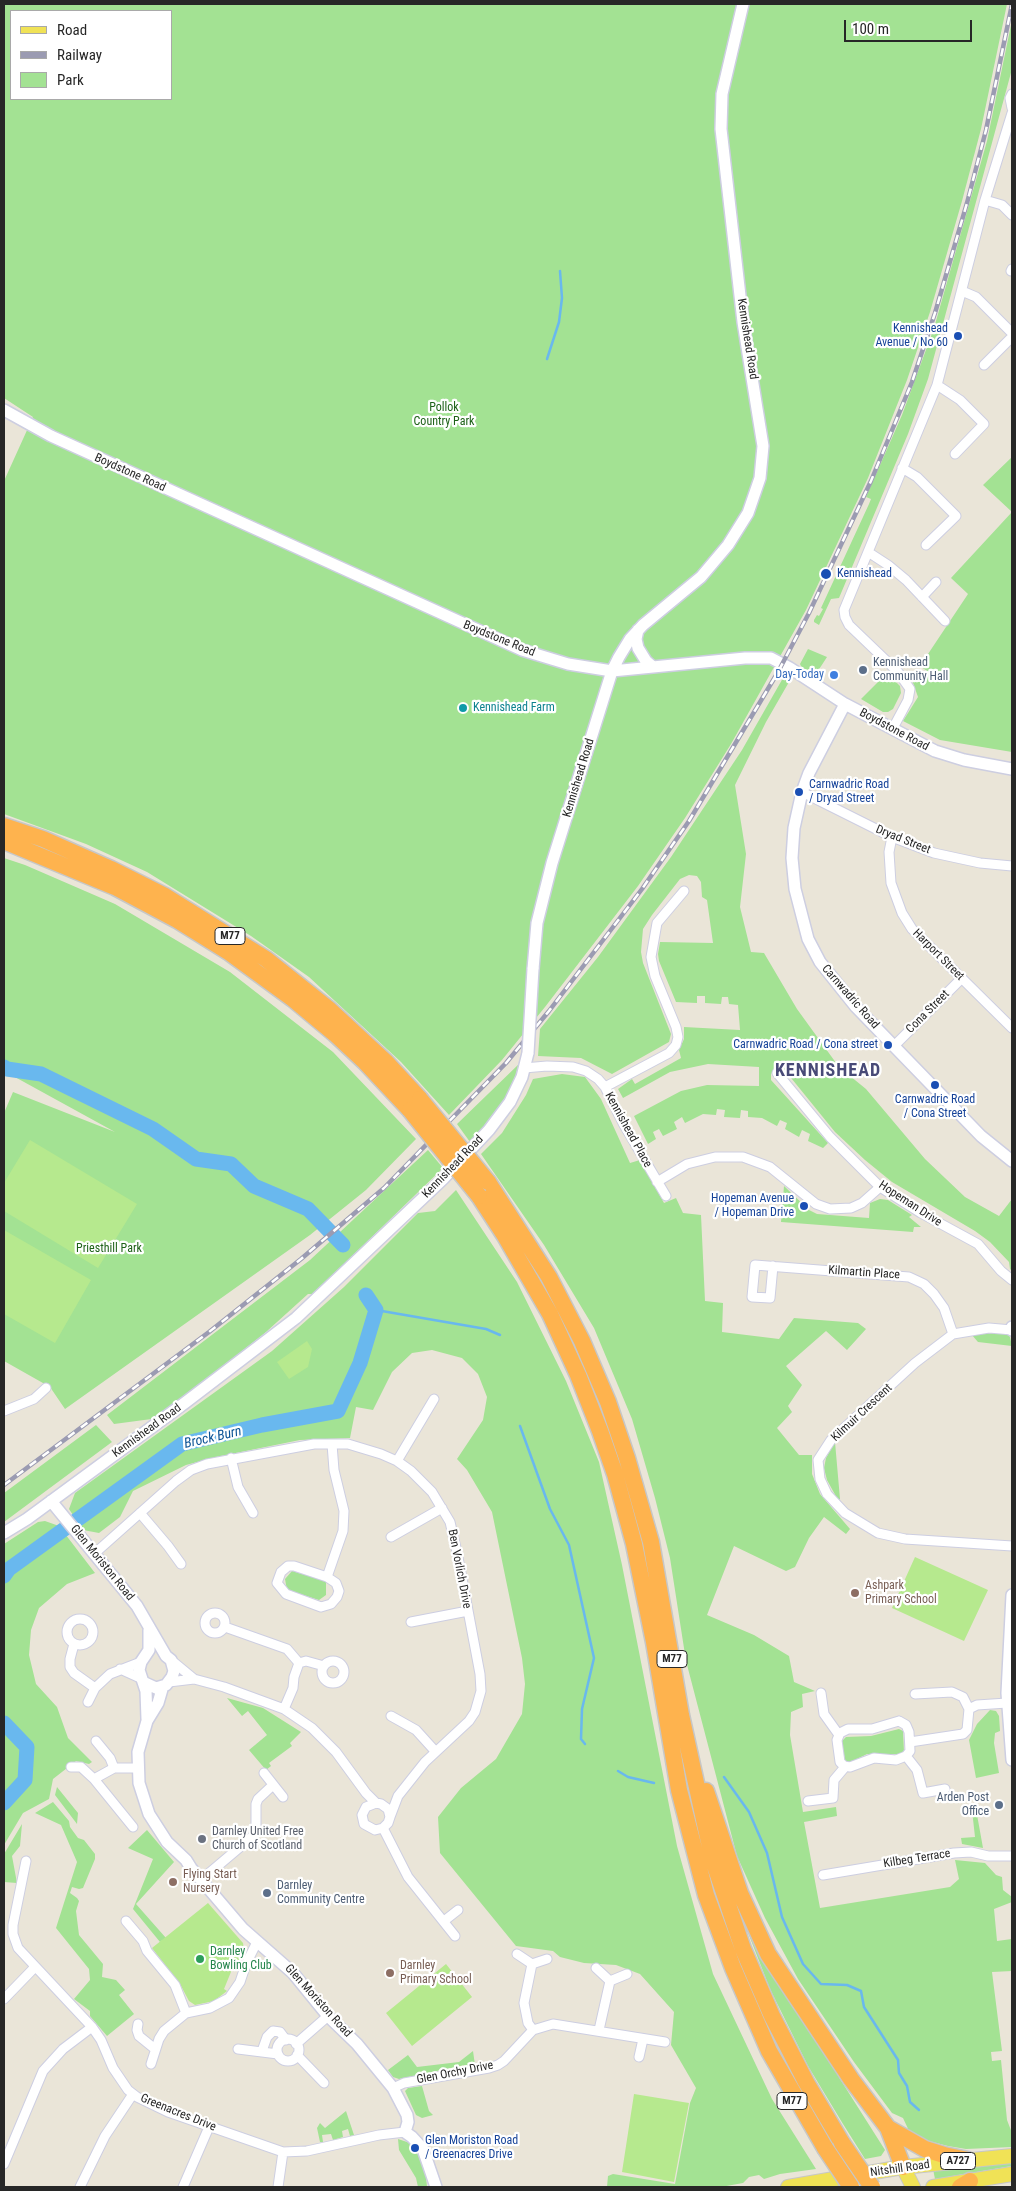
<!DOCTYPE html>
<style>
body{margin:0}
#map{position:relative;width:1016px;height:2191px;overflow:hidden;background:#eae5d8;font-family:"Roboto Condensed",sans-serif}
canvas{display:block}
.frame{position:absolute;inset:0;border:5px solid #272727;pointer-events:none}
.legend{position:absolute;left:10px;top:10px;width:162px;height:90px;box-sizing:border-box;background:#fff;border:1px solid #a9a9a9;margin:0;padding:6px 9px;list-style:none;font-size:15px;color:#272727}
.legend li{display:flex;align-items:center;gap:10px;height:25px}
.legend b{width:25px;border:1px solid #a9a9a9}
.scale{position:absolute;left:844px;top:20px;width:128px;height:22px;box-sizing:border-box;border:2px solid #272727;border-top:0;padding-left:6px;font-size:15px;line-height:18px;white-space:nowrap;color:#272727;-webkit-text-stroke:4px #fff;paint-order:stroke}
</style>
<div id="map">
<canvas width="1016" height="2191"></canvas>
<div class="frame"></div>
<ul class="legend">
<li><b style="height:6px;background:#f0e256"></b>Road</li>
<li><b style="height:6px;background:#9b9bb2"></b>Railway</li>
<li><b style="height:14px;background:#a3e293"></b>Park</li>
</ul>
<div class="scale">100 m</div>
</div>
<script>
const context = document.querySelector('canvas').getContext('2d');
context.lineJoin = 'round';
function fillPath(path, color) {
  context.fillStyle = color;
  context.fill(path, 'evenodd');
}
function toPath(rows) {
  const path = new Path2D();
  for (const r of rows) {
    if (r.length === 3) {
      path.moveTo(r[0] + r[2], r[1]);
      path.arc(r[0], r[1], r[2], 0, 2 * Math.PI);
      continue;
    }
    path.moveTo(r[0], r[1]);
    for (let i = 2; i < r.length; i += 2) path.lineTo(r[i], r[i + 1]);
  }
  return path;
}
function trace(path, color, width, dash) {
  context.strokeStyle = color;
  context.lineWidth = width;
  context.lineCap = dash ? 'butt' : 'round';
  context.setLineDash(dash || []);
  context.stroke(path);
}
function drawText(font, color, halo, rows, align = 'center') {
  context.font = font + ' "Roboto Condensed",sans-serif';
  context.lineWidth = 4.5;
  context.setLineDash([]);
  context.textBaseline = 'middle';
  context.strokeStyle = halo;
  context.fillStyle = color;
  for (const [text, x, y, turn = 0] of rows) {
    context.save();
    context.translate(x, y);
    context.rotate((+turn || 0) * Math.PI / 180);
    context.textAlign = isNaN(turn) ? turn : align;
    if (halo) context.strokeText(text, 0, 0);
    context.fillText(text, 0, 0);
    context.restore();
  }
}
fillPath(toPath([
 [4,4,1007,4,981,129,962,201,930,312,907,380,868,478,806,610,731,744,685,818,638,886,545,1007,502,1060,449,1115,401,1062,309,977,251,936,147,872,86,844,4,814,4,481,33,417,4,398],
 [11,11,171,11,171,99,11,99],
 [1012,20,1012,69,928,379,908,434,839,598,831,599,819,625,814,622,814,620,817,615,819,616,823,609,821,608,869,504,871,499,866,497,902,415,934,328,987,141],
 [1012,457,1012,512,983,485],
 [1012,512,1012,752,940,740,903,721,918,697,911,677,915,673,922,678,927,671,920,666,968,594,951,578],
 [808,649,827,657,816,674,802,668,800,664],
 [887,673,900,686,901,693,893,709,888,712,883,712,861,699],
 [783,678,789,682,766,722,735,785,746,854,740,907,751,952,764,953,797,1009,839,1067,866,1089,925,1159,965,1197,999,1216,1012,1199,1012,1271,1010,1269,1009,1262,990,1242,975,1231,892,1182,865,1160,835,1132,783,1068,777,1068,771,1074,771,1080,828,1143,823,1148,808,1141,810,1134,802,1130,799,1137,785,1129,787,1123,780,1120,777,1126,762,1118,748,1117,748,1111,741,1110,740,1118,724,1117,725,1110,717,1109,716,1115,703,1114,685,1123,682,1117,674,1122,677,1129,663,1136,659,1129,653,1132,656,1139,648,1144,634,1116,681,1091,707,1085,759,1086,759,1067,708,1064,670,1072,623,1098,618,1089,632,1079,635,1084,681,1058,679,1050,684,1039,684,1027,740,1030,738,1005,729,1004,728,997,722,997,721,1004,705,1003,705,996,697,996,697,1003,676,1002,659,961,658,954,660,942,713,943,707,900,702,897,701,882,697,876,689,875,680,879,652,915,643,929,641,952,643,963,671,1034,669,1042,612,1074,581,1058,538,1056,540,1029,598,957,671,857,742,750],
 [4,858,25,865,115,904,230,972,333,1052,416,1139,366,1190,310,1235,65,1409,50,1387,4,1361,4,1113,13,1092,115,1132,4,1071],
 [520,1063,510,1090,493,1117,470,1142,457,1124],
 [562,1074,585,1077,601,1099,630,1163,640,1160,664,1203,676,1198,683,1213,701,1215,705,1301,723,1303,722,1332,779,1339,794,1318,858,1323,866,1329,847,1350,826,1331,786,1366,802,1385,788,1406,792,1412,777,1428,799,1455,812,1455,812,1474,820,1494,850,1529,846,1534,824,1517,809,1538,795,1567,786,1571,734,1546,707,1615,754,1635,789,1656,794,1682,815,1691,802,1694,803,1707,791,1712,790,1735,803,1812,836,1807,837,1816,804,1822,820,1908,950,1887,959,1879,955,1860,985,1863,996,1875,1002,1877,1003,1890,1012,1897,1012,1902,994,1909,997,1941,1012,1939,1012,1971,992,1972,1002,2051,991,2052,992,2061,1001,2060,1007,2120,1012,2133,1012,2147,966,2149,948,2146,921,2139,910,2133,903,2118,892,2113,854,2062,798,1979,765,1918,737,1856,686,1661,670,1558,655,1498,632,1419,594,1328,544,1245,481,1154,502,1133,526,1095,533,1079],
 [428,1150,443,1168,313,1294,308,1294,266,1332,159,1418,114,1424,107,1415,310,1260],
 [784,1186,809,1210,817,1214,869,1218,870,1203,880,1199,888,1200,912,1215,909,1217,921,1227,914,1227,913,1232,781,1222],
 [456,1190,517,1282,566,1381,599,1462,622,1565,677,1846,713,1974,772,2099,816,2169,780,2174,764,2179,759,2175,749,2177,743,2183,721,2187,607,2187,608,2176,613,2174,675,2184,690,2103,696,2088,671,2045,674,2012,640,1974,616,1965,584,1963,560,1957,553,1951,516,1946,440,1853,438,1817,461,1788,496,1759,522,1714,525,1684,522,1658,492,1512,467,1470,457,1459,483,1420,487,1397,478,1374,462,1358,432,1350,412,1353,392,1372,373,1410,356,1407,350,1438,300,1440,216,1457,186,1465,133,1491,120,1517,99,1533,83,1530,69,1509,75,1493,272,1351,344,1287,418,1213,435,1211],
 [1007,1333,1010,1337,1012,1346,978,1342,971,1334],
 [96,1425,112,1442,4,1522,4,1493],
 [835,1442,840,1499,838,1500,827,1480,824,1468,826,1458],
 [45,1521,59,1526,95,1573,67,1584,39,1608,31,1630,29,1655,36,1684,57,1707,68,1738,92,1762,89,1764,76,1761,53,1779,49,1799,23,1813,4,1845,4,1544,38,1522],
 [292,1571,326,1581,326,1595,319,1600,287,1590,285,1579],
 [227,1698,263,1708,301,1732,290,1743,292,1746,269,1763,271,1766,266,1770,249,1750,267,1735,248,1711,242,1716],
 [990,1710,996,1711,999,1716,1000,1731,995,1733,994,1743,999,1773,976,1778,969,1740,977,1724],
 [899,1729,903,1731,904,1752,899,1754,867,1754,847,1764,845,1761,842,1741,846,1737,871,1736],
 [57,1787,78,1813,77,1824,55,1795],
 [53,1802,69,1821,70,1827,78,1838,84,1840,95,1854,95,1859,83,1888,79,1889,72,1887,70,1893,77,1898,79,1901,76,1911,79,1935,103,1964,102,1977,116,1980,125,1990,119,1995,134,2014,107,2036,90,2016,90,2011,74,1999,90,1980,89,1969,56,1928,77,1862,61,1825,35,1813],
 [976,1809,983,1848,962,1844,961,1838,975,1837,972,1810],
 [22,1824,20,1846,12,1856,17,1883,4,1882,4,1854],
 [147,1830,174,1862,136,1904,166,1938,160,1942,133,1909,153,1859,128,1848],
 [740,1912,831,2061,840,2079,885,2150,881,2156,865,2159,843,2124,808,2066,770,1989],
 [473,2051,475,2065,468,2067,465,2065,399,2079,393,2077,388,2070,408,2055,417,2067,459,2062],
 [422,2086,429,2111,433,2115,422,2118,416,2115,405,2091,408,2088],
 [346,2111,354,2135,350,2136,348,2129,342,2131,343,2137,333,2140,331,2134,322,2135,323,2142,320,2142,317,2128,320,2123,325,2128],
 [398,2139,410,2143,417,2152,426,2176,427,2187,418,2187,416,2178,399,2150],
 [1012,2161,1012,2166,935,2179,933,2169]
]), '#a3e293');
fillPath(toPath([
 [30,1140,137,1204,98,1268,4,1211,4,1183],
 [4,1230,91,1280,55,1343,4,1314],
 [307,1341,312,1349,308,1367,289,1379,277,1362],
 [915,1557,988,1590,964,1641,892,1608],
 [208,1903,243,1943,244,1950,236,1968,233,1967,224,1989,227,1991,214,2001,195,2005,189,2001,180,1984,152,1948],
 [446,1964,472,1997,412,2046,386,2013],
 [634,2094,689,2103,674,2182,622,2172]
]), '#b6e98e');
trace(toPath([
 [547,359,559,322,562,298,560,271],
 [376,1310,486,1329,500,1335],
 [520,1426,550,1509,569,1545,594,1658,582,1709,581,1739,585,1744],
 [618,1771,628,1777,654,1783],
 [724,1777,749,1812,767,1853,782,1917,803,1964,821,1984,847,1985,861,1991,864,2007,898,2060,899,2073,907,2086,910,2102,919,2110]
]), '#69b8ee', 2.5);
trace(toPath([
 [4,1067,7,1069,41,1074,153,1129,196,1159,231,1164,254,1186,308,1209,343,1245],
 [4,1576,9,1569,182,1444,262,1425,338,1411,360,1363,376,1310,366,1295],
 [4,1723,27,1747,25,1780,4,1803]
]), '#69b8ee', 15);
const minor = toPath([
 [1012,94,1010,98,1012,108],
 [985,200,1002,205,1012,215],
 [1011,271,1012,269],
 [962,291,976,297,1012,333],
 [984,365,1012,337],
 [937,385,960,400,984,424,955,454],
 [902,468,917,477,956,516,926,545],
 [868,552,888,565,906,580,945,621],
 [922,597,936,582],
 [892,730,908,700,910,689,898,672,849,625,845,617,844,610,937,385,985,200,1012,113],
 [802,792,892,837,934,853,980,863,1012,866],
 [892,837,889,852,891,883,902,913,912,929,1012,1028],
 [894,1046,962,978],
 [524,1068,547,1066,573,1067,586,1071,598,1079,605,1087,624,1125,666,1196],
 [777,1073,830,1137,880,1187,921,1213,978,1244,1001,1271,1012,1280],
 [605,1087,669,1053,676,1045,678,1037,676,1027,655,976,651,957,657,923,684,891],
 [657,1182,687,1164,715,1157,743,1157,770,1167,816,1204,830,1209,851,1208,862,1203,880,1187],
 [773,1266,770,1298,752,1297,755,1265,909,1277,924,1284,934,1294,944,1308,953,1334],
 [1012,1330,989,1328,953,1334,915,1363,831,1440,818,1460,820,1479,827,1494,845,1513,878,1533,905,1539,1012,1546],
 [4,1411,34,1399,46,1388],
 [231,1458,238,1487,253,1513],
 [397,1461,434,1399],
 [140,1513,168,1546,181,1564],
 [391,1537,442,1508],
 [94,1554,176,1481,191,1470,207,1464,314,1444,348,1444,381,1454,397,1461,411,1471,432,1492,450,1522,457,1552,480,1674,481,1691,475,1712,469,1721,425,1762,398,1796,390,1817],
 [327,1577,294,1566,288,1566,281,1572,277,1583,286,1594,321,1607,331,1604,337,1597,339,1591,336,1583,327,1577,343,1531,344,1511,334,1470,332,1444],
 [215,1623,10],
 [80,1632,13],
 [411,1622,468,1611],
 [225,1627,287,1649,299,1663,294,1677,293,1688,284,1709],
 [74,1644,70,1659,70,1667,74,1673,95,1688],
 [171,1660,194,1679],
 [333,1672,11],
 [299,1663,306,1661,324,1666],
 [120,1669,140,1678],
 [169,1682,194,1679,224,1687,284,1709,312,1728,336,1752,366,1793,376,1803,381,1804,388,1809,390,1817,388,1823,383,1828,375,1830,364,1824,362,1815,366,1807,376,1803],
 [821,1693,824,1714,839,1735],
 [915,1694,952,1692,963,1697,969,1709],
 [88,1702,95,1688,110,1674,141,1662],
 [391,1716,416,1730,435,1751],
 [899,1721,906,1725,909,1732,910,1751,906,1756,896,1760,874,1758,850,1767,844,1766,840,1762,837,1740,840,1733,848,1729,872,1729,899,1721],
 [96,1741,110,1758,114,1768],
 [910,1742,963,1734,967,1730,969,1709,977,1705,1007,1703],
 [906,1756,917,1770,923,1793,945,1789],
 [71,1767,81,1767,94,1779,114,1768,138,1768],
 [264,1773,283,1797],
 [94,1779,133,1827],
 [808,1801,833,1798,834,1780,845,1767],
 [383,1828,408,1877,455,1936],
 [26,1861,13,1925,13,1934,18,1948,92,2027,101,2040,113,2068,128,2090,137,2097,168,2112,283,2152,307,2151,379,2135,405,2132],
 [823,1875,954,1853,971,1852,988,1856,1012,1856],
 [201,1880,253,1836,256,1831,256,1804,258,1799,273,1785],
 [126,1921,143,1941,147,1951,175,1985,186,2013],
 [444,1921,458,1910],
 [517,1954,532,1964,547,1959],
 [532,1964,524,2003,528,2023,533,2030],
 [596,1968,610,1981,627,1974],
 [4,1999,35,1967],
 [138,2024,137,2030,139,2036,155,2049],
 [599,2030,610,1981],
 [288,2050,11],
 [296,2044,328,2016],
 [238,2049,278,2054],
 [262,2051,267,2037,273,2031,280,2032,286,2040],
 [297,2055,324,2083],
 [639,2057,643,2039],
 [151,2064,159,2039,164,2031,186,2013,210,2008,229,1998,240,1982,246,1964,257,1942],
 [393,2088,404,2083,489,2068,498,2065,504,2061,533,2030,553,2024,665,2042],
 [4,2164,43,2071,63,2049,92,2027],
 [80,2187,105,2136,133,2094],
 [183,2187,209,2127],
 [278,2187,283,2152]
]);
const tertiary = toPath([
 [4,410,51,436,522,650,568,664,612,671,745,658,771,658,790,668,845,704,935,751,964,760,1012,769],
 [638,630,636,639,638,648,646,661,653,667],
 [845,704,809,773,802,792,794,828,792,858,795,889,808,939,820,962,856,1007,981,1136,1012,1161],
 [533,969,537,923,552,863,612,671,619,657,630,639,643,625,701,577,728,545,748,513,760,478,763,446,743,322,721,129,722,94,743,4],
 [1012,1327,1012,1330],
 [51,1501,137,1606,166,1656,171,1660,174,1671,172,1677,166,1685,156,1688,143,1682],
 [4,1533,27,1519,186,1402,296,1318,443,1179,489,1130,510,1102,522,1077,528,1053],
 [1012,1595,1007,1693,1012,1760],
 [163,1686,158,1703,147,1721,138,1752,139,1783,149,1814,167,1842,186,1860,191,1868,243,1929,293,1973,328,2016,357,2044,393,2088,407,2115,408,2122,405,2132,412,2137,423,2149,436,2187],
 [147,1719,146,1691,139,1670,141,1662,149,1650,149,1630]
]);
const primary = toPath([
 [903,2167,913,2187],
 [788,2187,903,2167,1012,2156],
 [933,2187,1012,2174]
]);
const motorway = toPath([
 [4,826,43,839,111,869,165,896,266,959,330,1010,385,1061,420,1099],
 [4,841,115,887,177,920,230,953,293,999,335,1034,365,1062,410,1110],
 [488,1182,549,1277,582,1341,608,1402,627,1458,651,1542,681,1715,713,1860,743,1949,772,2016,806,2082,842,2143],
 [479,1196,505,1236,550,1314,578,1375,600,1431,615,1474,634,1544,654,1642,679,1790,706,1895,733,1968,769,2051,825,2148],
 [706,1791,740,1893,768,1954,851,2079,888,2128,903,2167],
 [888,2128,925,2149,944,2155,968,2160],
 [960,2187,970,2181]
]);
trace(minor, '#cdcee1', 11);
trace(tertiary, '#cdcee1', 14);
trace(primary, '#c7c7c7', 16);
trace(motorway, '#c7c7c7', 19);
trace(minor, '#fff', 9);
trace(tertiary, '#fff', 11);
trace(primary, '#f0e256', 14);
trace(motorway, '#feb34e', 16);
const rail = toPath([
 [4,1485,209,1332,301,1259,384,1188,506,1063,549,1011,642,889,689,821,778,672,809,613,871,481,912,382,935,313,967,203,986,130,1012,4]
]);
trace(rail, '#9b9bb2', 4.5);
trace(rail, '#fff', 2.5, [8]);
const tertiaryBridge = toPath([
 [528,1053,533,969]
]);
const motorwayBridge = toPath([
 [420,1099,488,1182],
 [410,1110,479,1196],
 [842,2143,872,2187],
 [825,2148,851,2187]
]);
trace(tertiaryBridge, '#cdcee1', 14, []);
trace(motorwayBridge, '#c7c7c7', 19, []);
trace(tertiaryBridge, '#fff', 11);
trace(motorwayBridge, '#feb34e', 16);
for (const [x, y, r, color] of [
 [958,336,5,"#1a4fb4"],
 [826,574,6,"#1a4fb4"],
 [863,670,5,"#5c6f8a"],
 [834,675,5,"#3f7fe0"],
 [463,708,5,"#0f9aa8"],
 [799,792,5,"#1a4fb4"],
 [888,1045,5,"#1a4fb4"],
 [935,1085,5,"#1a4fb4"],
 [804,1206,5,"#1a4fb4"],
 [855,1593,5,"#8d6e63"],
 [999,1805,5,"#5c6f8a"],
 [202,1839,5,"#6b7280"],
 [173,1882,5,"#8d6e63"],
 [267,1893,5,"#5c6f8a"],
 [200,1959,5,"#2e9e5b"],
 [390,1973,5,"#8d6e63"],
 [415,2148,5,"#1a4fb4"]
]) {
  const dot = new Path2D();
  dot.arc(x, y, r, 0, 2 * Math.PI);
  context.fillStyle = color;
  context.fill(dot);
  trace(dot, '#fff', 2);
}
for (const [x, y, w] of [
 [230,936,30],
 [672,1659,30],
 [792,2101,30],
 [958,2161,35]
]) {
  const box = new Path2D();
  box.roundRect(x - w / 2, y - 8.5, w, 17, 4);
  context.fillStyle = '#fff';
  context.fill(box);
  trace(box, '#272727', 1);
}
drawText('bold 11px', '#272727', null, [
 ["M77",230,936],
 ["M77",672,1659],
 ["M77",792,2101],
 ["A727",958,2161]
]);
drawText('12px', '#164399', '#fff', [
 ["Kennishead",948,329],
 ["Avenue / No 60",948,343],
 ["Kennishead",837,574,"left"],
 ["Carnwadric Road",809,785,"left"],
 ["/ Dryad Street",809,799,"left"],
 ["Carnwadric Road / Cona street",878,1045],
 ["Carnwadric Road",935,1100,"center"],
 ["/ Cona Street",935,1114,"center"],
 ["Hopeman Avenue",794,1199],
 ["/ Hopeman Drive",794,1213],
 ["Glen Moriston Road",425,2141,"left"],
 ["/ Greenacres Drive",425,2155,"left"]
], 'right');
drawText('12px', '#272727', '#fff', [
 ["Kennishead Road",747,339,81],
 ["Boydstone Road",130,473,24],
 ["Boydstone Road",499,639,22],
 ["Boydstone Road",894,730,28],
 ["Kennishead Road",579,778,-73],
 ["Dryad Street",903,840,22],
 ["Harport Street",938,955,45],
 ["Carnwadric Road",850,997,49],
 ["Cona Street",928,1012,-45],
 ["Kennishead Place",628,1130,61],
 ["Kennishead Road",453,1167,-46],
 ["Hopeman Drive",910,1204,33],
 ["Kilmartin Place",864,1273,4],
 ["Kilmuir Crescent",862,1413,-43],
 ["Kennishead Road",147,1431,-36],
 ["Glen Moriston Road",102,1563,51],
 ["Ben Vorlich Drive",459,1569,79],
 ["Kilbeg Terrace",917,1859,-9],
 ["Glen Moriston Road",318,2001,48],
 ["Glen Orchy Drive",455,2073,-11],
 ["Greenacres Drive",178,2113,22],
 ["Nitshill Road",900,2169,-8]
]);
drawText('12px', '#1e6218', '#fff', [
 ["Pollok",444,408],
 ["Country Park",444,422],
 ["Priesthill Park",109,1249]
]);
drawText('12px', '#4e5e75', '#fff', [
 ["Kennishead",873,663],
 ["Community Hall",873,677],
 ["Arden Post",989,1798,"right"],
 ["Office",989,1812,"right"],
 ["Darnley",277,1886],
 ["Community Centre",277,1900]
], 'left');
drawText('12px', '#366cbe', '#fff', [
 ["Day-Today",824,675]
], 'right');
drawText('12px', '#0d838f', '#fff', [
 ["Kennishead Farm",473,708]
], 'left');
drawText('12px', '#785e54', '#fff', [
 ["Ashpark",865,1586],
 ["Primary School",865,1600],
 ["Flying Start",183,1875],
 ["Nursery",183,1889],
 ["Darnley",400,1966],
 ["Primary School",400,1980]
], 'left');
drawText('12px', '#5b616d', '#fff', [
 ["Darnley United Free",212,1832],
 ["Church of Scotland",212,1846]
], 'left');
drawText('12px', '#27864d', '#fff', [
 ["Darnley",210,1952],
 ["Bowling Club",210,1966]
], 'left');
drawText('italic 14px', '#0c5395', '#fff', [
 ["Brock Burn",213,1438,-13]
]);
context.letterSpacing = '1px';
drawText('bold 18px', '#484a77', '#fff', [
 ["KENNISHEAD",828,1071]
]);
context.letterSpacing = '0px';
</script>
